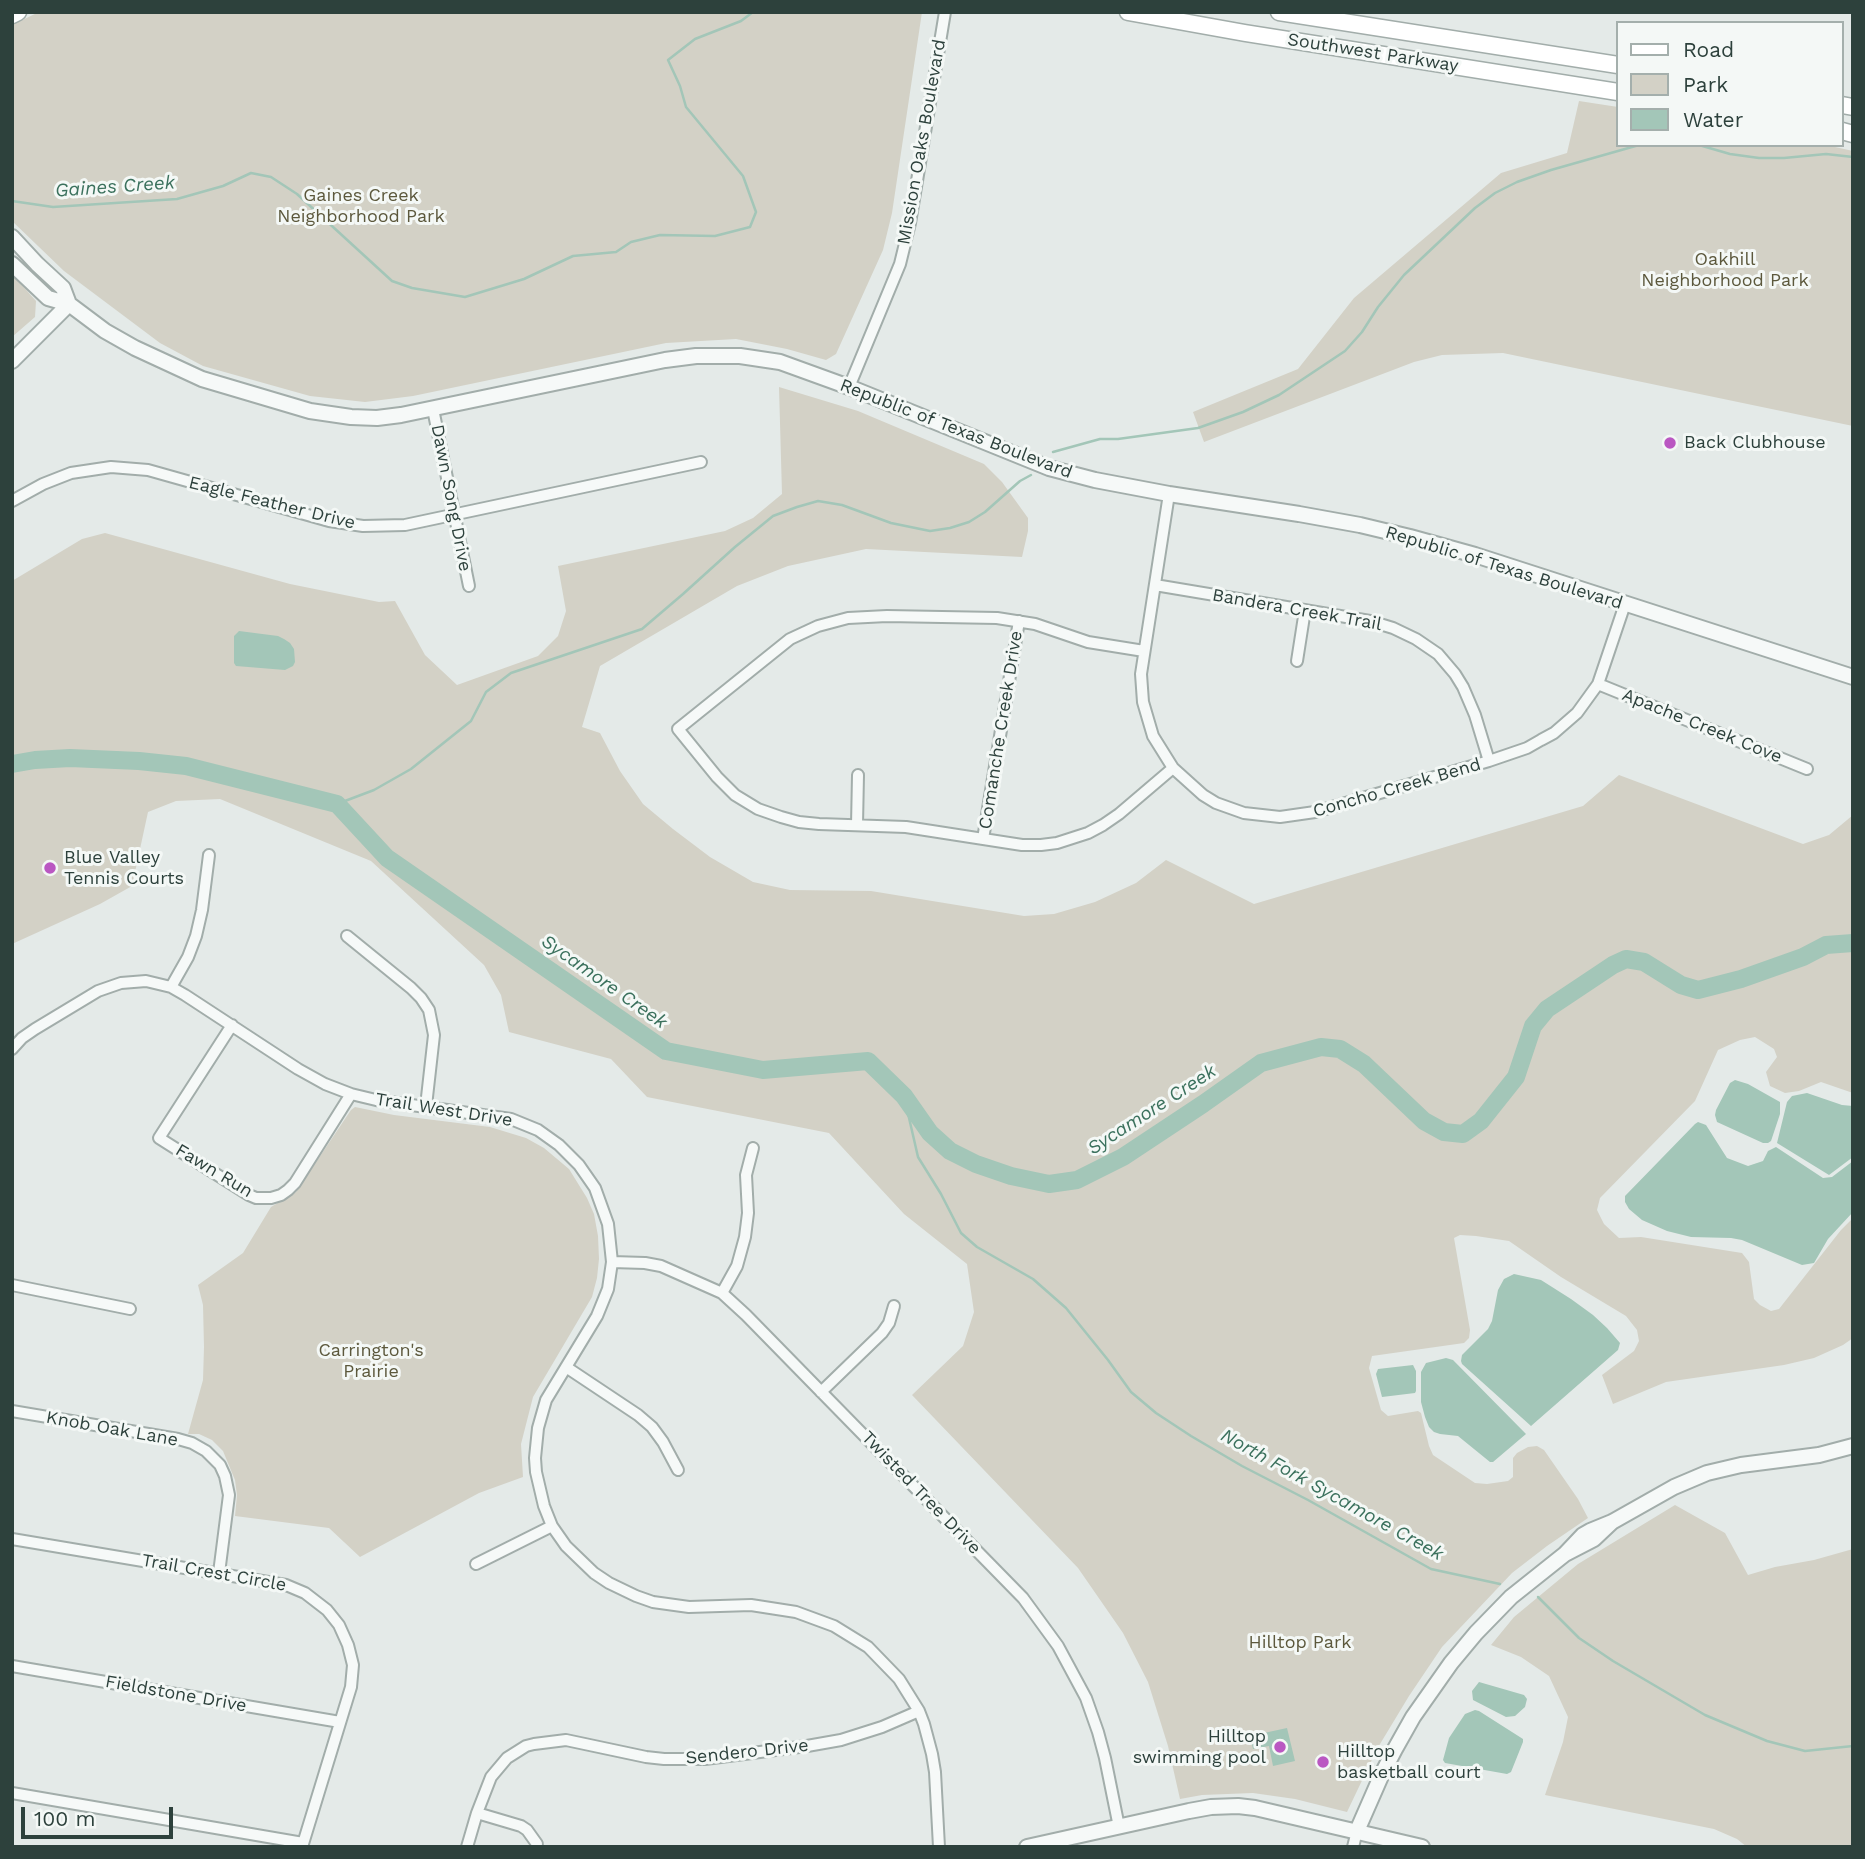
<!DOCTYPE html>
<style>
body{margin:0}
#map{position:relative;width:1865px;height:1859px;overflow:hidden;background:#e4eae8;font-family:"Work Sans",sans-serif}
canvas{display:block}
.frame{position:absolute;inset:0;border:14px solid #2d413c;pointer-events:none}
.legend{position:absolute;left:1616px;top:21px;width:228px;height:126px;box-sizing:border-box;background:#f4f8f6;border:2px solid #a4afac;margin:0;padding:9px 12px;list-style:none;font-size:21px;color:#2d413c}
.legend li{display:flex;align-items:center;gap:14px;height:35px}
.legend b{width:35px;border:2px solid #a4afac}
.scale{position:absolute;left:21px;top:1807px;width:152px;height:32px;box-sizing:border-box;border:4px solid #2d413c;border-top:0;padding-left:9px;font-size:21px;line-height:24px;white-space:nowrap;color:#2d413c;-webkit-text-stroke:5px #f4f8f6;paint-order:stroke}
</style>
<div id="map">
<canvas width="1865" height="1859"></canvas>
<div class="frame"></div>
<ul class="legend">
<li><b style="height:9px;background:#fff"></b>Road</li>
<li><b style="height:19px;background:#d3d1c6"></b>Park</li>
<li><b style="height:19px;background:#a3c6b8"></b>Water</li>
</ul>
<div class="scale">100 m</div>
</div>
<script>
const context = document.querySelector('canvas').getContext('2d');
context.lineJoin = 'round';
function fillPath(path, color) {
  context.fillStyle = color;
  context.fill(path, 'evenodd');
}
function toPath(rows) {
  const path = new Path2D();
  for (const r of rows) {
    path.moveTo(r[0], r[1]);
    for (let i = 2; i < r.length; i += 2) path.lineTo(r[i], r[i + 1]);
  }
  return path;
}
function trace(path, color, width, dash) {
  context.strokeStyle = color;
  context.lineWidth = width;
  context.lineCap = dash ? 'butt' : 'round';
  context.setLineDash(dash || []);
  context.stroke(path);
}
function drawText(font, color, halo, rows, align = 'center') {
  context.font = font + ' "Work Sans",sans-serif';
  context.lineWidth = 6;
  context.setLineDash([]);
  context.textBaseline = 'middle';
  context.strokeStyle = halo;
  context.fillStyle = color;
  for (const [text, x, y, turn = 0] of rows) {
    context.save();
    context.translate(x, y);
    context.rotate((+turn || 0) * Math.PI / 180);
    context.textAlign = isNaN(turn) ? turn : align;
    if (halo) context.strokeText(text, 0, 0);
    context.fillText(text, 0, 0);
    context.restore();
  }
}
fillPath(toPath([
 [39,12,922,12,892,213,883,250,836,354,826,360,787,349,736,339,666,343,413,396,365,402,310,396,203,366,160,343,64,271,12,221,12,25],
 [1579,101,1618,107,1618,145,1826,145,1853,151,1853,426,1503,353,1442,355,1414,362,1204,442,1193,412,1298,369,1354,298,1501,173,1567,153],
 [12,274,36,301,35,317,12,337],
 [779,387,858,411,984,464,1002,482,1028,518,1028,531,1022,557,866,549,788,566,737,586,600,666,582,727,600,733,620,771,643,804,673,829,710,857,753,882,790,890,871,891,1024,916,1054,914,1095,902,1136,883,1166,860,1254,904,1583,806,1619,775,1803,844,1829,835,1853,815,1853,1093,1821,1082,1799,1091,1785,1093,1770,1086,1766,1072,1777,1057,1774,1049,1755,1037,1740,1040,1718,1050,1695,1101,1600,1198,1597,1210,1604,1224,1619,1238,1641,1237,1742,1253,1749,1262,1754,1299,1760,1305,1771,1311,1779,1309,1841,1230,1853,1218,1853,1338,1843,1345,1814,1358,1784,1365,1666,1382,1613,1404,1602,1375,1634,1351,1639,1341,1637,1330,1626,1316,1561,1277,1509,1241,1476,1236,1460,1235,1454,1238,1470,1330,1469,1338,1464,1343,1372,1356,1369,1368,1381,1410,1388,1416,1418,1411,1421,1413,1429,1446,1433,1455,1475,1483,1487,1484,1508,1481,1513,1477,1513,1458,1517,1453,1528,1447,1537,1446,1544,1450,1578,1499,1588,1518,1547,1546,1512,1573,1442,1647,1409,1696,1377,1749,1347,1812,1295,1799,1253,1793,1202,1795,1180,1799,1168,1746,1148,1682,1123,1633,1078,1568,912,1395,963,1346,974,1312,967,1264,904,1214,829,1133,647,1097,611,1059,509,1032,501,995,484,965,371,861,220,799,176,801,148,812,132,886,100,904,12,944,12,581,82,539,105,533,290,584,379,602,395,601,425,655,457,685,538,656,558,636,566,611,558,566,725,531,753,518,782,494],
 [355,1107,394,1115,490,1127,526,1138,544,1148,569,1169,587,1198,594,1214,598,1236,599,1259,597,1278,592,1297,533,1397,521,1444,523,1477,479,1493,360,1557,329,1528,235,1516,237,1495,235,1480,223,1451,212,1440,199,1434,188,1434,203,1380,204,1347,203,1305,198,1285,243,1253,271,1207,296,1192,351,1110],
 [1675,1505,1725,1533,1748,1575,1775,1567,1814,1560,1853,1549,1853,1847,1747,1847,1737,1839,1714,1829,1545,1795,1563,1742,1568,1717,1549,1676,1521,1657,1491,1645,1514,1617,1578,1564]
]), '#d3d1c6');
fillPath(toPath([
 [239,631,278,636,284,639,290,643,294,649,295,662,293,666,285,670,236,666,234,663,234,636],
 [1735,1080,1748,1084,1780,1102,1780,1114,1771,1141,1768,1143,1763,1143,1717,1122,1715,1115,1716,1110,1730,1083],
 [1807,1093,1842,1105,1853,1106,1853,1157,1829,1175,1777,1143,1787,1102,1792,1096],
 [1698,1122,1706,1125,1727,1158,1748,1166,1763,1161,1768,1151,1776,1147,1823,1178,1832,1177,1853,1161,1853,1212,1828,1239,1814,1263,1802,1265,1742,1240,1731,1238,1691,1237,1667,1231,1642,1220,1629,1209,1625,1202,1625,1196,1695,1124],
 [1514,1274,1541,1280,1571,1299,1593,1315,1607,1328,1620,1343,1618,1350,1531,1426,1462,1364,1461,1361,1462,1355,1488,1329,1492,1321,1498,1290,1504,1279],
 [1446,1358,1453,1360,1526,1434,1493,1462,1490,1462,1458,1436,1440,1434,1434,1432,1429,1427,1425,1417,1421,1402,1421,1372,1426,1363],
 [1413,1365,1416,1371,1416,1391,1415,1393,1382,1397,1376,1374,1378,1369],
 [1479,1682,1524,1695,1527,1699,1525,1707,1515,1716,1506,1717,1473,1700,1472,1691],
 [1475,1710,1479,1711,1523,1739,1523,1742,1511,1772,1507,1774,1445,1763,1443,1760,1449,1738,1465,1714],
 [1287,1728,1295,1761,1273,1766,1269,1746,1253,1749,1250,1736]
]), '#a3c6b8');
trace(toPath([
 [1699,145,1730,154,1759,158,1784,158,1826,154,1853,157],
 [12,201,53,207,177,199,223,186,251,173,271,177,297,194,392,281,412,288,465,297,524,279,573,256,616,252,631,242,660,235,715,236,750,227,756,212,743,176,686,107,680,86,668,60,695,39,741,21,753,12],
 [1053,452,1100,439,1118,439,1198,428,1243,412,1279,395,1345,351,1362,332,1378,307,1404,275,1475,208,1495,193,1517,182,1551,170,1639,145],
 [337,804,374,790,411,769,471,721,486,692,511,673,642,629,683,594,735,547,773,516,797,507,818,501,842,505,891,523,930,531,950,528,969,522,985,512,1020,481,1031,475],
 [904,1096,918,1157,941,1194,961,1233,977,1247,1033,1279,1066,1308,1108,1360,1131,1392,1156,1413,1191,1436,1242,1466,1308,1500,1431,1569,1500,1584],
 [1538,1597,1579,1638,1613,1661,1705,1715,1767,1741,1805,1751,1853,1746]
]), '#a3c6b8', 2.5);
trace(toPath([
 [12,764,35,760,70,758,139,761,186,766,337,804,387,858,666,1051,763,1070,868,1061,904,1096,930,1133,950,1151,976,1164,1011,1176,1049,1184,1077,1180,1123,1157,1203,1104,1261,1063,1321,1047,1340,1049,1364,1064,1424,1121,1444,1132,1463,1134,1481,1121,1516,1077,1533,1026,1547,1009,1613,965,1626,959,1644,962,1681,985,1698,990,1741,979,1803,957,1826,945,1853,943]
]), '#a3c6b8', 18);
const minor = toPath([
 [849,387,900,264,910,223,945,12],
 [433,409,469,586],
 [1169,494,1141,674,1143,702,1153,736,1173,768,1203,795,1216,803,1244,813,1280,817,1315,812,1489,761,1527,748,1541,740,1554,733,1577,713,1598,684,1625,604],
 [12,501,43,484,71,473,111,467,148,470,329,521,363,526,405,525,701,462],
 [1155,585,1370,621,1393,628,1416,639,1438,654,1455,674,1463,687,1475,715,1489,761],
 [1144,651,1088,642,1035,624,997,618,887,616,848,618,818,626,790,639,678,729,717,777,735,795,758,809,781,817,799,822,819,824,906,827,1022,845,1041,845,1057,843,1088,833,1103,825,1119,814,1173,768],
 [1297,661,1305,610],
 [1598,684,1807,769],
 [857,825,858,775],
 [983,839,1019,621],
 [347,936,411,988,421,998,429,1010,434,1035,426,1106],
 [171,987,188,957,196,936,202,910,209,855],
 [232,1025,159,1138,249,1195,256,1198,271,1198,281,1195,288,1190,295,1183,351,1094],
 [12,1049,22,1038,35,1029,98,991,121,983,146,981,171,987,185,995,298,1069,325,1084,351,1094,376,1100,511,1119,538,1130,559,1145,579,1165,595,1188,608,1224,612,1262,608,1289,597,1316,546,1400,538,1428,535,1458,536,1472,544,1506,552,1526,566,1546,594,1573,609,1583,636,1596,653,1602,689,1607,751,1605,796,1612,834,1626,868,1647,899,1679,919,1711,924,1724,932,1754,935,1772,939,1847],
 [612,1262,645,1263,661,1266,722,1293,746,1315,1023,1598,1058,1646,1086,1698,1098,1732,1105,1758,1119,1827],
 [12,1285,130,1309],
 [722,1293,737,1266,745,1237,748,1213,746,1175,753,1148],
 [566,1367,638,1415,652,1427,663,1442,678,1470],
 [821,1392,882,1333,889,1323,894,1306],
 [12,1411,178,1439,192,1443,206,1451,220,1465,225,1476,229,1495,219,1573],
 [12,1539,286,1585,305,1593,327,1610,339,1625,348,1645,353,1665,351,1687,302,1847],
 [476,1564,552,1526],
 [12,1666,340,1722],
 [12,1793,303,1843],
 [477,1813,521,1826,527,1830,537,1844],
 [467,1847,477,1813,491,1777,507,1758,526,1746,534,1744,566,1740,646,1757,664,1759,705,1759,807,1746,841,1740,882,1727,919,1711],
 [1353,1847,1357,1831]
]);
const tertiary = toPath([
 [12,237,37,264,63,288,69,304],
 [12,264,48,298,69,304,105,331,135,348,202,379,310,411,351,417,377,418,401,415,665,360,696,356,740,356,780,362,849,387,1049,468,1095,480,1169,494,1299,514,1360,525,1410,537,1475,555,1853,677],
 [12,361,69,304],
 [1612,1522,1594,1539,1565,1554,1583,1535,1590,1531,1612,1522,1674,1487,1707,1473,1741,1465,1819,1455,1853,1446],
 [1357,1831,1382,1774,1395,1749,1413,1717,1451,1663,1476,1633,1511,1597,1565,1554],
 [1027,1847,1189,1811,1211,1807,1238,1806,1255,1808,1422,1847]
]);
const secondary = toPath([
 [1128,12,1245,33,1618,92],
 [1279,12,1618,65],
 [12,15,18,12],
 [1842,105,1853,107],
 [1842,131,1853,134]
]);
trace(minor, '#a2adaa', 14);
trace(tertiary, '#a2adaa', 18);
trace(secondary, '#a2adaa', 19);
trace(minor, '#f6f9f8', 10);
trace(tertiary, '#f6f9f8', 14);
trace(secondary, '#fff', 16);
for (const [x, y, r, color] of [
 [1670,443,7,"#ba57c2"],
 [50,868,7,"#ba57c2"],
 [1280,1747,7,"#ba57c2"],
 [1323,1762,7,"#ba57c2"]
]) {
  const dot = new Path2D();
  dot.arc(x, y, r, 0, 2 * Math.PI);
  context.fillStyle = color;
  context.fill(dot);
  trace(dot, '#f4f8f6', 2.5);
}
drawText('18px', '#2d413c', '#f4f8f6', [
 ["Southwest Parkway",1373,53,9],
 ["Mission Oaks Boulevard",922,142,-80],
 ["Republic of Texas Boulevard",956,429,21],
 ["Dawn Song Drive",451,498,79],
 ["Eagle Feather Drive",272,503,14],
 ["Republic of Texas Boulevard",1504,568,17],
 ["Bandera Creek Trail",1297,610,10],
 ["Apache Creek Cove",1702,726,22],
 ["Comanche Creek Drive",1001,730,-81],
 ["Concho Creek Bend",1397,788,-16],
 ["Trail West Drive",444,1110,9],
 ["Fawn Run",214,1171,31],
 ["Knob Oak Lane",112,1429,10],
 ["Twisted Tree Drive",921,1493,46],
 ["Trail Crest Circle",214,1573,10],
 ["Fieldstone Drive",176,1694,10],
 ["Sendero Drive",747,1752,-6]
]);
drawText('18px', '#5c583c', '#f4f8f6', [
 ["Gaines Creek",361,196],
 ["Neighborhood Park",361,217],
 ["Oakhill",1725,260],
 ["Neighborhood Park",1725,281],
 ["Carrington's",371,1351],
 ["Prairie",371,1372],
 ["Hilltop Park",1300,1643]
]);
drawText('18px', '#2d413c', '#f4f8f6', [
 ["Back Clubhouse",1684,443],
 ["Blue Valley",64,858],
 ["Tennis Courts",64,879],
 ["Hilltop",1266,1737,"right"],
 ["swimming pool",1266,1758,"right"],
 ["Hilltop",1337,1752],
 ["basketball court",1337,1773]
], 'left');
drawText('italic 19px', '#3b715d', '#f4f8f6', [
 ["Gaines Creek",115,187,-4],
 ["Sycamore Creek",604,982,35],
 ["Sycamore Creek",1152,1110,-33],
 ["North Fork Sycamore Creek",1332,1495,29]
]);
</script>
